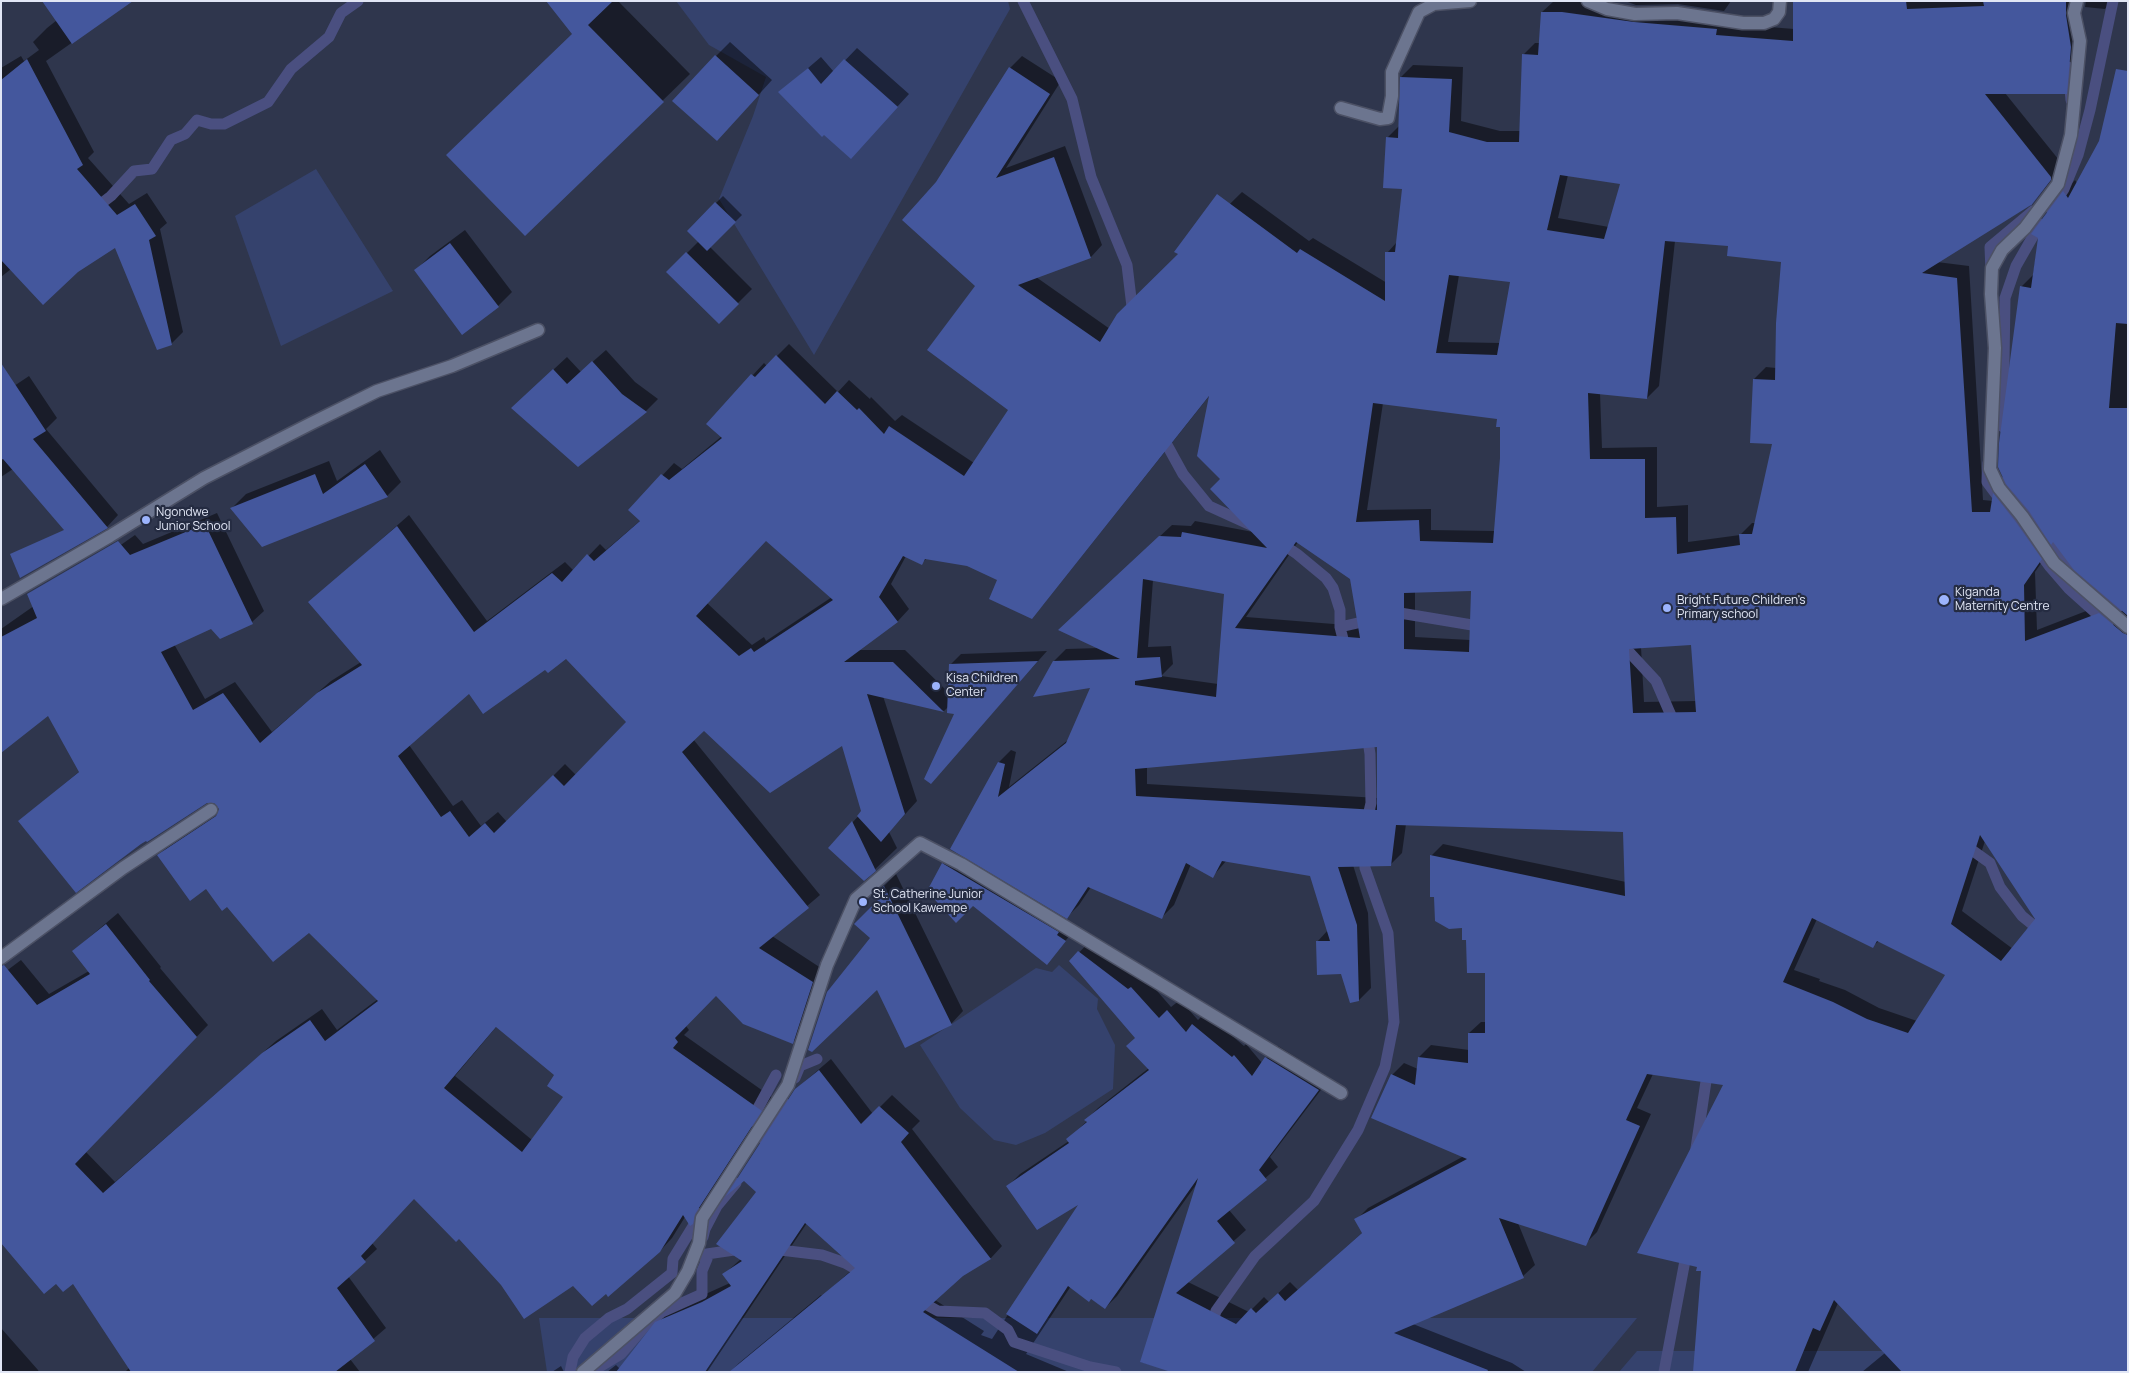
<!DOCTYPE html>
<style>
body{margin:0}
#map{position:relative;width:2129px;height:1373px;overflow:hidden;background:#2f364d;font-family:Manrope,sans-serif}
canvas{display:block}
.frame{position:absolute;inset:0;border:2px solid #e1e6f5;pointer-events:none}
</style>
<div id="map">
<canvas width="2129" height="1373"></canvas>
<div class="frame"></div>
</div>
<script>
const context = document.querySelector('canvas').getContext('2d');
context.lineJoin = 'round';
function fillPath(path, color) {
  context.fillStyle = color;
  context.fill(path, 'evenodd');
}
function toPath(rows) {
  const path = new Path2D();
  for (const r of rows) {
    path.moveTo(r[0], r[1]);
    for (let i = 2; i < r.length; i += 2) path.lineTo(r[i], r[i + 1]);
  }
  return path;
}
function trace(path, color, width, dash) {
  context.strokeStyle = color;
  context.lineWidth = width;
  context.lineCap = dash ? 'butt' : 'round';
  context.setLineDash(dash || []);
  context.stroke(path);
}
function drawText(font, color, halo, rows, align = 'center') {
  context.font = font + ' Manrope,sans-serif';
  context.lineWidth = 4.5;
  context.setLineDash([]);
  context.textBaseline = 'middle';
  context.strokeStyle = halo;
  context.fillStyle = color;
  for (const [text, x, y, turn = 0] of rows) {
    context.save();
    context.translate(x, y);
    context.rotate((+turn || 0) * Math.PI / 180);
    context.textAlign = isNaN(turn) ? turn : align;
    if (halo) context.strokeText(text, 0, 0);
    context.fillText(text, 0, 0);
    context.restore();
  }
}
fillPath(toPath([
 [676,1,1008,1,1010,9,814,355,719,199,753,116,766,77,709,45],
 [316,169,393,291,281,346,235,216],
 [1059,965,1104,1004,1098,999,1097,1009,1115,1045,1113,1089,1045,1133,1016,1145,994,1140,960,1108,920,1045,1036,968,1052,972],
 [539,1318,1637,1318,1592,1372,547,1372],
 [1637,1351,2128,1351,2128,1372,1619,1372]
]), '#35426d');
fillPath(toPath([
 [81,1,121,8,46,61,94,152,88,158,129,204,147,193,167,223,160,229,183,332,171,344,116,247,11,269,1,277,1,68,21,56,24,61,39,50,33,42,47,28],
 [548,1,618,1,690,74,525,234,573,33],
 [1554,1,1580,1,1733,24,1794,29,1794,1,2078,1,2078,81,2066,93,2005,93,2063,165,2062,167,2032,204,1937,262,1969,266,1983,500,1993,501,1994,494,2006,481,2021,287,2033,275,2039,237,2033,233,2064,192,2075,180,2077,183,2100,142,2128,74,2128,874,1921,1372,1862,1372,1885,1353,1838,1303,1808,1372,1695,1372,1725,1084,1653,1074,1637,1108,1651,1114,1597,1232,1585,1244,1518,1223,1535,1265,1523,1276,1413,1324,1512,1363,1526,1372,1175,1372,1141,1362,1198,1182,1117,1296,1105,1308,1071,1286,1026,1354,1069,1372,978,1372,827,1292,855,1267,807,1223,707,1372,607,1372,616,1365,620,1369,656,1323,668,1311,730,1283,724,1274,741,1259,758,1192,796,1089,831,1059,873,1114,892,1095,920,1121,912,1129,1002,1246,991,1258,962,1275,935,1300,984,1331,981,1335,992,1339,1082,1201,1008,1186,1020,1174,1069,1141,1068,1139,1087,1121,1086,1120,1098,1108,1149,1068,1137,1038,1071,961,1091,940,1144,976,1171,1007,1180,1000,1198,1020,1205,1013,1244,1046,1246,1044,1262,1063,1278,1046,1330,1078,1270,1157,1278,1167,1229,1210,1246,1230,1188,1282,1249,1312,1264,1297,1269,1302,1290,1282,1298,1290,1363,1232,1356,1220,1368,1208,1464,1156,1392,1075,1404,1063,1418,1069,1419,1057,1431,1045,1469,1050,1469,1033,1481,1022,1486,1022,1486,972,1467,939,1431,856,1443,844,1626,882,1625,831,1406,824,1402,853,1390,865,1353,865,1368,913,1371,988,1359,1000,1342,972,1317,942,1328,930,1311,874,1227,860,1213,876,1191,864,1174,905,1162,917,1091,887,1079,905,1067,917,951,849,999,762,1011,750,1016,752,1009,787,1068,740,1092,686,1054,661,1066,649,1100,648,1071,619,1172,525,1191,526,1195,521,1253,532,1221,479,1210,395,1043,605,1031,617,999,580,968,565,927,558,921,564,906,556,891,584,909,609,898,621,857,650,905,650,949,693,950,665,961,654,1047,651,931,782,956,714,949,706,944,711,883,696,917,801,889,832,897,848,864,880,830,847,863,811,843,744,704,729,693,739,820,895,772,936,824,970,804,1031,792,1043,716,994,686,1026,689,1030,684,1035,773,1098,705,1211,691,1224,685,1217,672,1238,660,1251,606,1292,574,1284,502,1284,459,1237,414,1198,372,1243,377,1249,348,1276,386,1328,350,1359,360,1372,125,1372,130,1367,1,975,21,960,49,994,89,971,73,951,118,913,161,967,160,968,208,1025,86,1152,115,1182,276,1041,322,1009,337,1030,378,999,310,931,227,905,206,888,159,855,170,844,219,811,220,809,215,801,19,821,80,771,49,714,1,752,1,629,135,535,143,544,217,513,264,611,252,622,220,637,211,627,174,644,205,699,235,682,272,732,331,681,361,662,310,602,409,515,487,621,565,562,574,571,600,544,606,550,641,520,630,510,674,463,682,469,722,436,708,424,764,363,767,366,789,344,838,392,849,380,870,399,871,397,895,421,902,415,974,463,1010,410,977,286,937,183,1010,68,1022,56,1061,81,1006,168,1065,146,1102,245,1091,257,1036,277,1110,329,1151,282,1242,192,1309,241,1313,238,1387,283,1387,253,1397,242,1404,188,1387,138,1400,125,1401,77,1413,65,1463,67,1461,121,1500,131,1520,131,1523,55,1535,43,1540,43,1542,12],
 [1568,175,1622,183,1609,227,1558,218],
 [1675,241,1730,245,1782,261,1776,368,1766,367,1754,379,1773,443,1756,523,1752,523,1740,535,1688,542,1688,505,1657,507,1657,447,1602,448,1600,393,1647,398,1659,386],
 [1459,275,1511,281,1500,343,1448,342],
 [1383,403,1499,418,1502,426,1502,458,1495,531,1431,530,1431,509,1367,510],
 [766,539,832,597,766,641,764,637,752,645,707,603],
 [2054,540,2112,601,2037,630,2035,572,2053,546,2051,543],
 [1298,542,1351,578,1359,626,1246,617],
 [1153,580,1225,593,1218,684,1161,676,1173,664,1171,646,1148,647],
 [1473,590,1470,640,1415,637,1415,591],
 [1692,644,1696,701,1644,702,1641,647],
 [566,658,628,722,576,775,565,764,507,822,498,812,481,826,462,800,453,806,409,745,469,693,546,668],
 [1378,745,1378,798,1147,784,1147,767],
 [1985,841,2037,919,2013,949,1962,911],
 [1817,919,1873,946,1879,941,1947,975,1917,1021,1879,1008,1845,990,1819,981,1820,979,1794,970],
 [497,1026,556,1075,564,1097,532,1140,455,1076],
 [1625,1,1731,1,1724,11,1678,4,1636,5],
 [2086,1,2113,1,2105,9,2085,7],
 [730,42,772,80,731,125,716,56],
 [857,48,909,94,851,157,780,92,821,57,834,72],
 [723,196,742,215,710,247,752,289,719,322,668,272,699,241,688,231],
 [465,230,512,292,498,306,416,270,430,256],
 [606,350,635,382,658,399,646,411,578,466,525,396,567,357,581,372],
 [1,367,14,386,29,376,57,418,46,429,118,515,107,527,13,469,1,477],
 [380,450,401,482,387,496,231,509,246,494,329,461,337,481],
 [950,857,1071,934,1047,963,943,864],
 [896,874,963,1011,951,1024,877,988,871,938,882,897,877,893],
 [821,1295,911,1372,730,1372,739,1363],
 [1,1328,38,1370,39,1372,1,1372],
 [561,1366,564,1372,552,1372]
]), '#0007');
trace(toPath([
 [1023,1,1072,99,1091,177,1127,265,1133,315],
 [2068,67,2071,100],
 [94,209,111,196,134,171,152,169,171,140,185,134,197,120,211,124,224,124,268,102,291,69,329,37,341,13,358,1],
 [2051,209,2064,189,2078,155,2090,110,2113,1],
 [1991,272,1990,247,2033,211],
 [2003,427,2005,298,2016,266,2040,224],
 [1161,434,1183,474,1209,506,1253,526],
 [1988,463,1987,482,2050,567,2069,589,2108,624],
 [2007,480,2031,520,2066,562,2093,589,2120,606],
 [1279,542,1297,554,1326,578,1333,588,1340,610,1340,627,1346,651],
 [1389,615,1400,613,1484,627],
 [1340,627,1371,620],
 [1615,648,1630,653,1656,681,1676,727],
 [1366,825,1371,803,1370,754,1367,734],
 [1962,843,1990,863,2000,887,2022,916,2043,933],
 [795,1078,800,1066,817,1059],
 [751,1121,776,1075],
 [764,1140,783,1101],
 [1696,1148,1708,1068],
 [703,1237,705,1229,717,1206,736,1183],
 [772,1249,822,1255,845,1263,868,1276],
 [700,1255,741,1249],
 [916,1299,938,1311,985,1313,1008,1330,1014,1342,1090,1367,1116,1372],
 [1211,1327,1216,1311,1255,1256,1314,1201,1358,1130,1385,1067,1394,1022,1388,933,1365,868,1364,853],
 [570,1372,573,1357,585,1338,609,1318,627,1309,672,1273,673,1259,700,1215,683,1204],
 [591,1372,621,1354,647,1324,662,1312,702,1294,702,1271,707,1259,700,1255,701,1253],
 [1664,1372,1687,1250]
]), '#4a4f80', 11);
fillPath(toPath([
 [42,1,133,1,72,44],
 [546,1,613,1,588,25,664,102,525,236,446,155,572,34],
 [1793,1,1906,1,1907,9,1984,6,1983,1,2066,1,2066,15,2071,47,2067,94,1985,94,2051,177,2051,180,2030,207,2031,205,1922,273,1957,278,1972,512,1990,512,1993,493,2015,521,2042,559,2024,585,2025,641,2099,613,2123,633,2128,635,2128,1372,1902,1372,1834,1300,1820,1331,1813,1328,1795,1372,1693,1372,1701,1271,1696,1271,1697,1267,1637,1253,1723,1085,1647,1074,1626,1120,1640,1126,1586,1246,1499,1218,1524,1278,1394,1333,1488,1370,1487,1372,1171,1372,1140,1362,1198,1178,1105,1309,1091,1299,1089,1302,1068,1286,1037,1334,1006,1314,1078,1205,1037,1230,1006,1186,1069,1143,1066,1139,1087,1122,1084,1120,1149,1070,1126,1046,1135,1038,1069,961,1078,951,1128,989,1131,987,1159,1018,1167,1010,1186,1032,1192,1024,1232,1057,1234,1055,1252,1076,1265,1057,1319,1090,1259,1170,1267,1180,1217,1221,1235,1243,1176,1293,1236,1324,1251,1308,1256,1313,1278,1293,1285,1301,1362,1233,1354,1219,1467,1159,1371,1118,1391,1074,1415,1085,1418,1057,1468,1063,1468,1033,1485,1033,1485,973,1467,973,1466,940,1462,940,1462,928,1449,929,1435,921,1434,897,1430,897,1430,855,1625,896,1623,832,1396,825,1391,866,1338,867,1357,925,1359,1001,1350,1003,1341,974,1317,975,1316,941,1330,941,1310,876,1222,861,1213,878,1186,863,1162,919,1088,887,1067,919,950,849,998,762,1005,764,998,797,1066,743,1090,688,1033,697,1053,661,1120,659,1058,630,1159,536,1181,537,1182,532,1267,548,1210,489,1220,479,1197,456,1209,396,1032,619,989,599,997,580,967,566,925,559,922,565,903,556,879,597,898,622,844,662,893,662,944,712,867,694,905,814,881,842,857,816,861,811,842,746,770,793,704,731,682,752,809,908,759,948,813,982,793,1044,743,1024,716,996,675,1038,678,1042,673,1048,762,1111,695,1214,693,1224,690,1226,683,1215,660,1252,608,1297,606,1294,592,1306,573,1286,524,1319,501,1285,459,1239,456,1242,414,1199,361,1256,366,1262,337,1288,375,1341,335,1372,131,1372,73,1284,63,1292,56,1284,44,1294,1,1243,1,966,4,965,37,1005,90,974,72,951,106,924,150,980,149,981,197,1037,75,1164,103,1193,262,1053,310,1020,325,1041,378,1001,309,933,273,962,227,907,222,911,206,889,190,901,157,855,216,816,219,809,214,803,207,803,147,842,146,841,141,844,76,893,18,821,79,772,48,716,1,753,1,637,37,618,27,594,118,541,130,555,205,524,253,624,220,639,211,629,161,652,193,710,223,693,260,743,317,693,362,665,308,602,397,526,474,632,552,573,562,582,587,554,594,561,640,521,628,510,661,474,669,480,722,438,706,424,751,374,755,377,776,355,825,404,837,391,857,410,859,408,884,434,889,426,964,476,1008,410,927,350,975,286,902,220,936,182,1009,67,1050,94,996,178,1054,157,1091,258,1018,285,1100,342,1117,314,1178,254,1174,252,1217,194,1297,253,1300,249,1385,301,1385,252,1395,252,1402,189,1383,188,1386,137,1398,138,1400,77,1452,79,1449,132,1487,142,1519,142,1522,54,1538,55,1541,12,1562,12,1634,22,1717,29,1716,35,1793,41],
 [1560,175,1620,184,1604,239,1547,230],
 [1665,241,1728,246,1727,256,1781,262,1776,323,1775,380,1753,379,1750,443,1772,444,1752,534,1739,534,1740,545,1677,554,1676,517,1645,518,1645,459,1590,459,1588,393,1647,399],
 [1449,275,1510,282,1497,355,1436,353],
 [1373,403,1497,419,1496,427,1500,427,1500,458,1493,543,1420,541,1419,520,1356,522],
 [766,541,833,600,754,652,751,648,739,656,696,616],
 [1296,542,1350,579,1360,638,1235,628],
 [1143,579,1224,594,1216,697,1135,685,1135,681,1162,677,1160,657,1137,658],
 [1471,591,1469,652,1404,649,1404,593],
 [1691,645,1696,712,1633,713,1629,649],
 [566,659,626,722,564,786,553,775,494,833,485,823,469,837,450,811,441,817,398,756,469,694,483,714,545,670,548,673],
 [1377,747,1377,810,1136,796,1135,769],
 [1980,835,2035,919,2001,961,1951,924],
 [1812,918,1873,948,1877,941,1945,975,1908,1033,1867,1019,1833,1002,1783,982],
 [496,1027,554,1075,547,1086,563,1097,522,1152,444,1088],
 [715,55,759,95,717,141,672,101],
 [27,59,83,165,77,169,117,215,135,204,156,236,149,240,172,345,157,350,115,248,78,272,43,305,1,260,1,80],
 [844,59,898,107,851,159,824,135,822,137,778,92,808,68,821,84],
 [2116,69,2128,71,2128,324,2116,323,2109,408,2128,408,2128,616,2074,570,2053,542,2051,545,2029,511,2006,484,1998,467,1999,443,2020,286,2031,288,2038,238,2031,234,2063,191,2068,198,2099,141],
 [715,202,736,222,707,251,687,231],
 [450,243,499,307,462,335,414,270],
 [686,252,739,304,719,324,666,272],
 [592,361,622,394,647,412,578,467,511,408,553,369,567,384],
 [1,363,46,431,33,439,108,528,20,578,10,554,64,530,3,459,1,460],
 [365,464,388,497,262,547,230,508,315,474,323,494],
 [1038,661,931,784,924,779,954,714,947,713,949,664],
 [852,821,876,871,864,881,828,848],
 [942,863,1059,932,1057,935,1066,941,1047,965,973,906,956,923,927,891],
 [884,886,952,1025,905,1048,877,990,812,1052,808,1050,827,992,870,938,854,924,881,897,876,893],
 [819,1070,861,1124,879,1106,909,1133,901,1142,991,1259,963,1276,923,1312,1019,1372,729,1372,855,1268,805,1223,705,1372,616,1372,655,1322,702,1302,731,1286,722,1274,742,1261,716,1244,756,1192,744,1181,726,1196,795,1089]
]), '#44579d');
const lane = toPath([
 [1,958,123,868,211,810]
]);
const street = toPath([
 [1588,1,1607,9,1635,14,1677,13,1743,23,1764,23,1774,19,1779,12,1780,1],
 [2077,1,2074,13,2080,41,2071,135,2058,184,2025,228,2002,250,1992,268,1991,294,1995,348,1990,469,1999,488,2022,516,2054,563,2128,627],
 [1341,108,1380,119,1388,118,1392,96,1392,72,1419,12,1434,4,1470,1],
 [1,599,110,536,204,478,312,423,377,391,452,366,538,330],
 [583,1372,675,1293,688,1271,699,1243,702,1218,788,1085,827,965,856,899,920,843,961,864,1341,1093]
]);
trace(lane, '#4c5165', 15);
trace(street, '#4c5165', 15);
trace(lane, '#6c758f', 12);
trace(street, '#6c758f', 12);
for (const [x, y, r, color] of [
 [146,520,5,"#9cb4fd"],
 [1944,600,6,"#9cb4fd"],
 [1667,608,5,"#9cb4fd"],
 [936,686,5,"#9cb4fd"],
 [863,902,5,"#9cb4fd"]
]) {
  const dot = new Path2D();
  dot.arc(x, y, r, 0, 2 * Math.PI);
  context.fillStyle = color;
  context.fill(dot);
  trace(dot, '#252c42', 2);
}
drawText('12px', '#e1e6f5', '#252c42', [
 ["Ngondwe",156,513],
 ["Junior School",156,527],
 ["Kiganda",1955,593],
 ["Maternity Centre",1955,607],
 ["Bright Future Children's",1677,601],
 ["Primary school",1677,615],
 ["Kisa Children",946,679],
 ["Center",946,693],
 ["St. Catherine Junior",873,895],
 ["School Kawempe",873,909]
], 'left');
</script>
